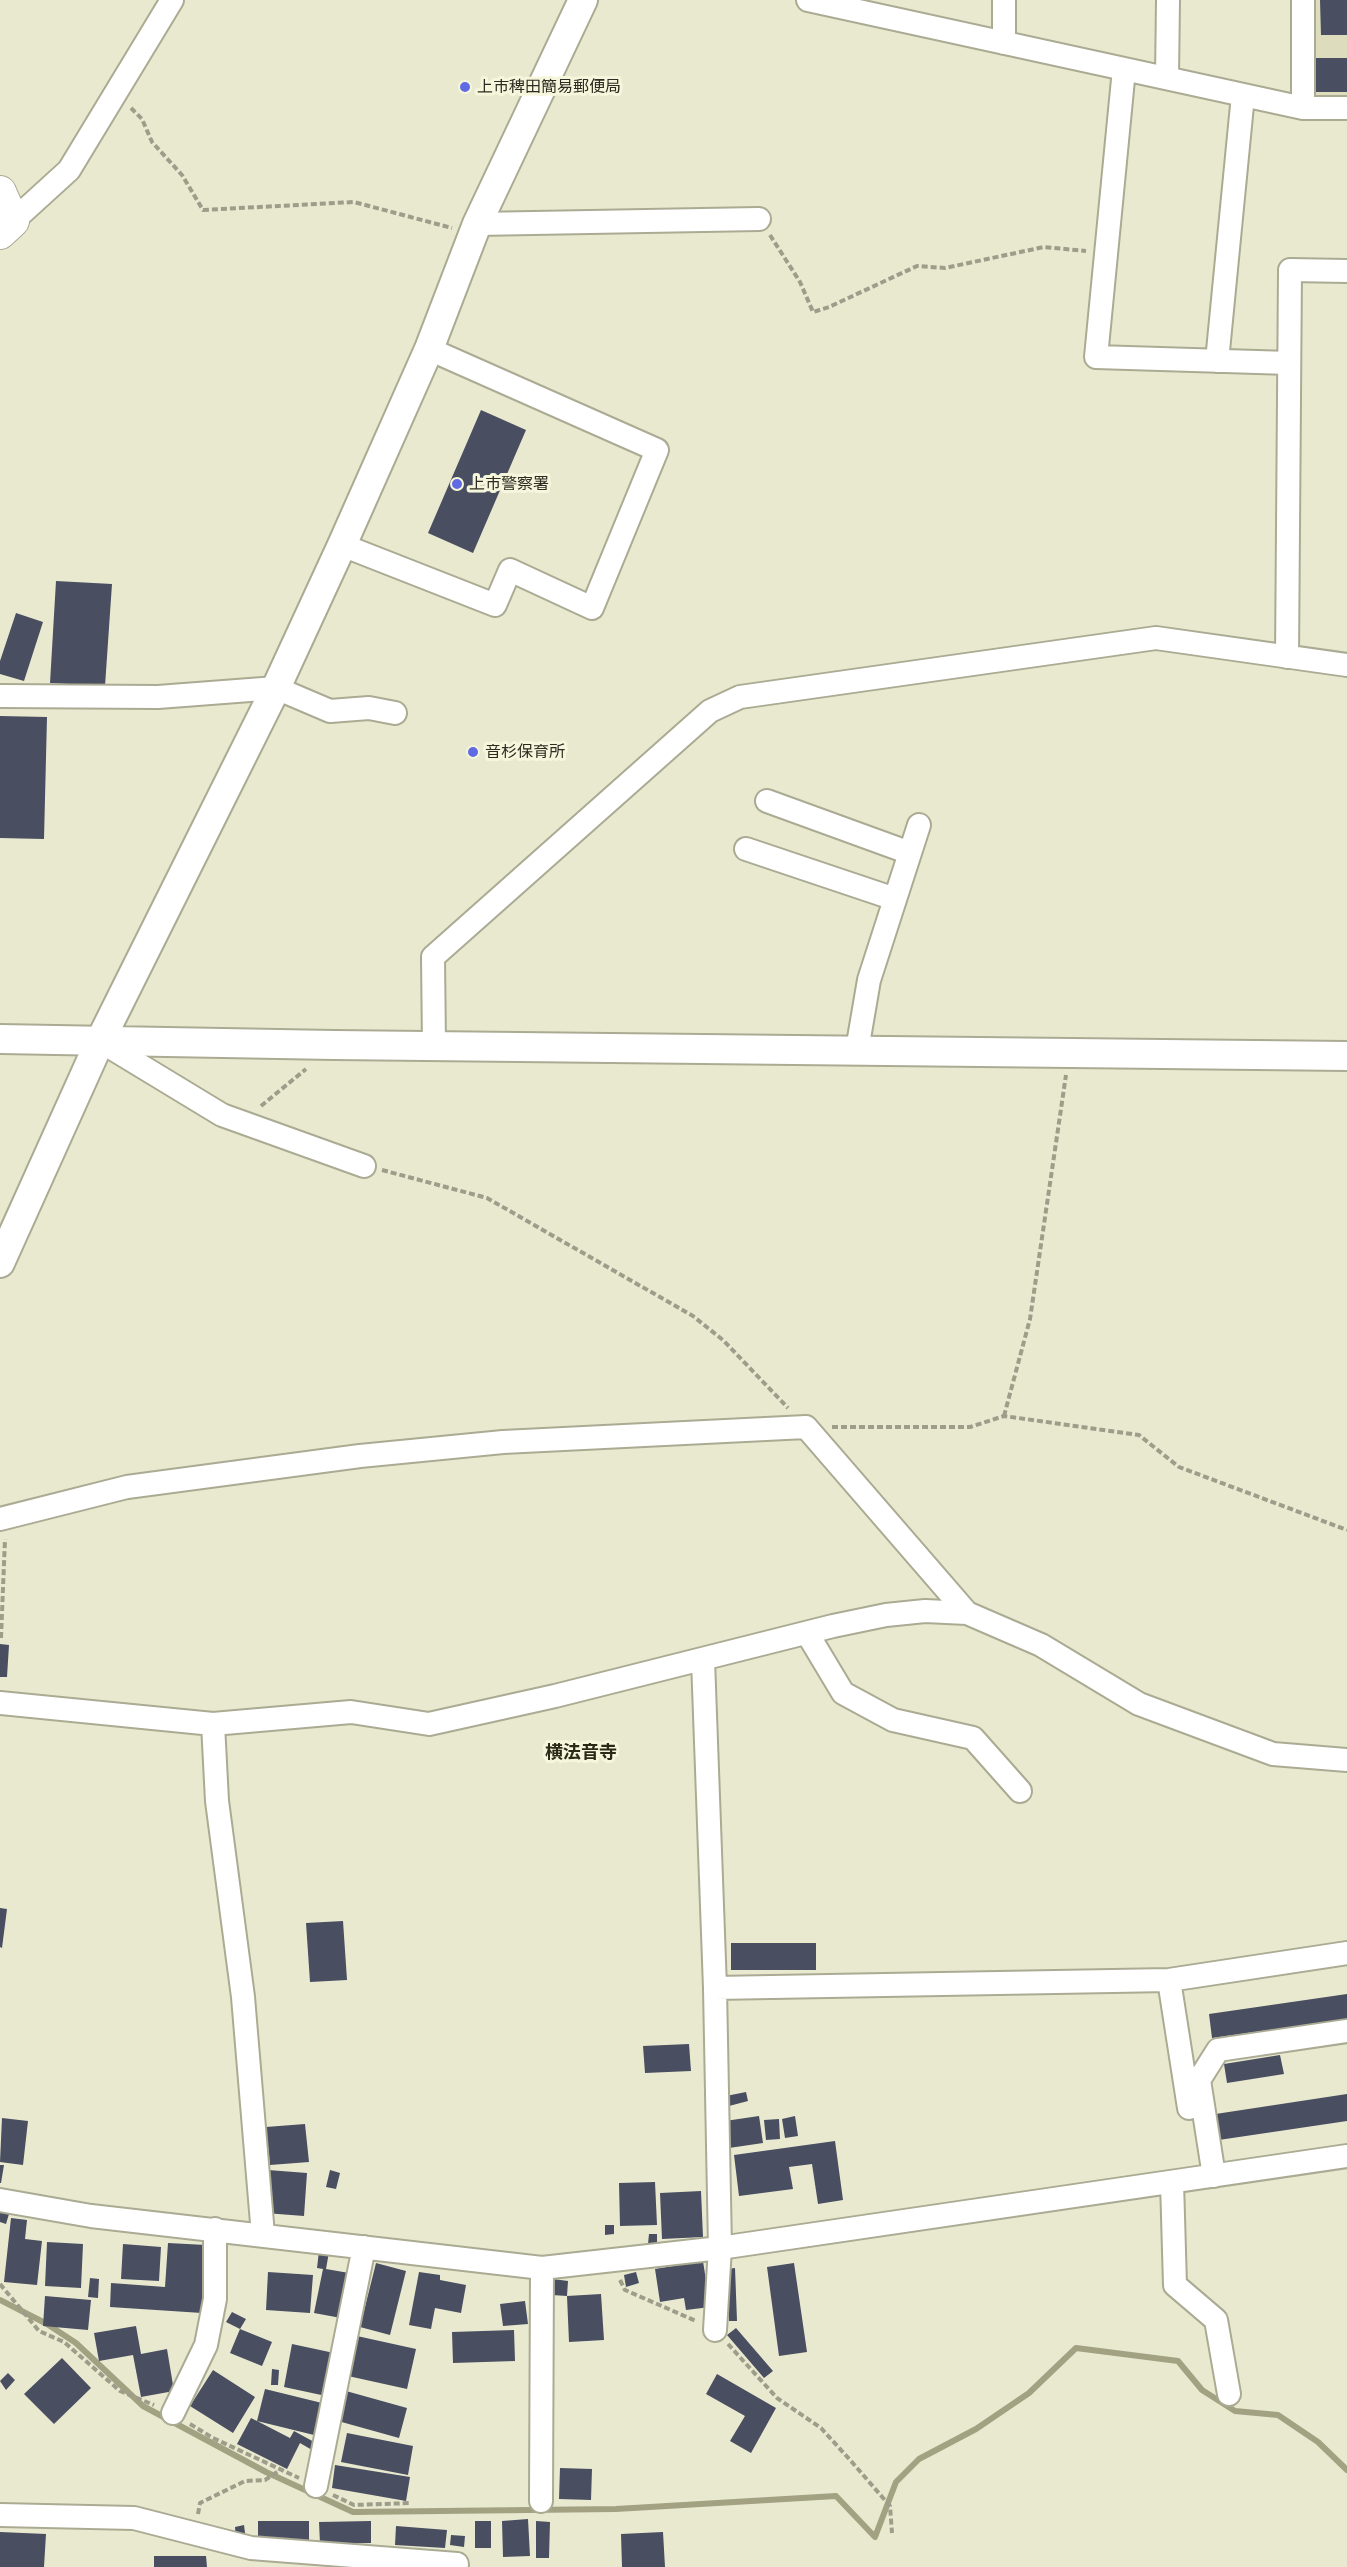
<!DOCTYPE html>
<meta charset="utf-8">
<style>
body{margin:0}
canvas{display:block;background:#e9e9d0}
</style>
<canvas width="1347" height="2567"></canvas>
<script>
const context = document.querySelector('canvas').getContext('2d');
context.lineJoin = 'round';
function fillPath(path, color) {
  context.fillStyle = color;
  context.fill(path, 'evenodd');
}
function toPath(rows) {
  const path = new Path2D();
  for (const r of rows) {
    path.moveTo(r[0], r[1]);
    for (let i = 2; i < r.length; i += 2) path.lineTo(r[i], r[i + 1]);
  }
  return path;
}
function trace(path, color, width, dash) {
  context.strokeStyle = color;
  context.lineWidth = width;
  context.lineCap = dash ? 'butt' : 'round';
  context.setLineDash(dash || []);
  context.stroke(path);
}
function drawText(font, color, halo, rows, align = 'center') {
  context.font = font + ' Inter,"Noto Sans JP",sans-serif';
  context.lineWidth = 6;
  context.setLineDash([]);
  context.textBaseline = 'middle';
  context.strokeStyle = halo;
  context.fillStyle = color;
  for (const [text, x, y, turn = 0] of rows) {
    context.save();
    context.translate(x, y);
    context.rotate((+turn || 0) * Math.PI / 180);
    context.textAlign = isNaN(turn) ? turn : align;
    if (halo) context.strokeText(text, 0, 0);
    context.fillText(text, 0, 0);
    context.restore();
  }
}
fillPath(toPath([
 [1315,0,1347,0,1347,97,1312,97]
]), '#ddddbd');
trace(toPath([
 [0,2300,47,2324,76,2343,143,2406,266,2472,353,2512,616,2509,836,2496,875,2537,896,2482,919,2459,976,2429,1029,2393,1076,2348,1178,2361,1202,2390,1235,2411,1278,2415,1318,2442,1347,2470]
]), '#a2a283', 6);
fillPath(toPath([
 [1320,0,1347,0,1347,35,1321,35],
 [1314,58,1347,58,1347,92,1314,92],
 [481,410,526,430,473,553,428,533],
 [56,581,112,584,105,686,50,683],
 [16,613,43,622,24,681,0,674,0,661],
 [0,716,47,717,44,839,0,838],
 [0,1644,9,1645,7,1677,0,1677],
 [0,1908,7,1909,2,1948,0,1947],
 [343,1921,347,1980,310,1982,306,1923],
 [731,1943,816,1943,816,1970,731,1970],
 [1347,1994,1347,2019,1212,2038,1209,2014],
 [689,2044,691,2071,645,2073,643,2046],
 [1280,2055,1284,2074,1227,2083,1224,2064],
 [746,2092,748,2101,729,2106,726,2096],
 [1347,2094,1347,2121,1212,2141,1209,2115],
 [759,2116,763,2143,729,2148,725,2121],
 [795,2116,798,2136,785,2138,782,2119],
 [2,2118,28,2121,23,2165,0,2162],
 [779,2119,780,2139,766,2140,764,2120],
 [305,2124,309,2162,270,2165,266,2127],
 [835,2141,843,2200,818,2204,812,2164,789,2167,793,2189,739,2196,734,2155],
 [0,2165,4,2165,1,2183,0,2183],
 [268,2170,307,2173,304,2216,265,2213],
 [330,2170,340,2173,336,2189,326,2187],
 [655,2182,657,2225,620,2226,619,2183],
 [701,2191,703,2237,662,2239,660,2193],
 [0,2212,9,2214,6,2224,0,2222],
 [11,2218,27,2220,25,2239,42,2241,37,2285,4,2282],
 [605,2225,614,2225,614,2234,605,2235],
 [649,2234,657,2234,657,2244,648,2244],
 [47,2242,83,2244,81,2288,45,2286],
 [168,2243,206,2245,202,2313,110,2307,111,2283,165,2287],
 [123,2244,161,2247,159,2281,121,2279],
 [319,2251,329,2252,326,2269,349,2273,341,2318,314,2313,323,2269,317,2268],
 [703,2261,710,2307,686,2310,684,2298,660,2302,655,2269],
 [376,2263,406,2271,390,2335,360,2327],
 [794,2263,807,2352,779,2356,767,2267],
 [735,2268,737,2321,729,2321,727,2269],
 [268,2272,313,2275,310,2313,266,2310],
 [419,2272,440,2275,440,2280,466,2285,461,2313,435,2308,431,2329,409,2325],
 [636,2272,639,2283,626,2287,624,2275],
 [90,2278,99,2279,98,2298,88,2297],
 [553,2279,568,2281,567,2296,601,2294,604,2340,569,2342,567,2296,552,2295],
 [45,2296,91,2300,88,2330,43,2326],
 [525,2301,528,2324,503,2326,500,2304],
 [232,2312,246,2319,240,2329,226,2322],
 [136,2326,141,2354,167,2349,174,2391,141,2397,133,2355,99,2361,94,2333],
 [736,2328,773,2371,764,2378,727,2335],
 [240,2329,272,2342,262,2366,230,2353],
 [514,2330,515,2361,453,2363,452,2332],
 [357,2336,416,2349,407,2389,348,2376],
 [292,2344,334,2353,326,2396,284,2387],
 [62,2358,91,2388,54,2424,24,2394],
 [272,2369,279,2370,278,2385,271,2385],
 [213,2370,255,2397,233,2433,190,2406],
 [8,2373,15,2380,6,2390,0,2381],
 [717,2374,776,2408,751,2453,730,2441,745,2416,706,2394],
 [265,2389,322,2403,314,2435,257,2421,290,2438,294,2431,316,2443,312,2450,300,2443,287,2469,237,2444,251,2418,257,2421],
 [346,2391,407,2408,399,2438,338,2421],
 [347,2433,413,2446,408,2475,341,2462],
 [335,2465,410,2477,406,2501,332,2488],
 [560,2468,592,2469,591,2500,559,2499],
 [528,2519,530,2556,503,2557,502,2521],
 [258,2521,309,2521,309,2542,258,2541],
 [371,2521,371,2543,320,2544,319,2522],
 [475,2521,491,2521,491,2548,475,2548],
 [536,2521,550,2522,549,2558,536,2558],
 [244,2525,246,2541,236,2542,235,2527],
 [396,2526,447,2530,445,2548,395,2545],
 [0,2532,46,2534,44,2567,0,2567],
 [663,2532,665,2567,622,2567,621,2534],
 [451,2535,465,2536,464,2547,450,2545],
 [154,2556,206,2556,207,2567,154,2567]
]), '#494e61');
const minor = toPath([
 [808,0,1303,108,1347,108],
 [1004,43,1004,0],
 [1124,69,1096,357,1289,363],
 [1167,78,1168,0],
 [1303,108,1303,0],
 [13,221,69,170,172,0],
 [477,224,759,219],
 [1217,361,1243,95],
 [342,545,495,605,510,570,592,608,657,450,429,349],
 [1287,657,1290,270,1347,271],
 [0,696,158,697,276,688,330,711,369,708,395,713],
 [767,801,910,853],
 [746,849,895,899],
 [100,1041,222,1115,364,1166],
 [434,1046,433,957,710,711,740,697,1156,638,1347,665],
 [857,1050,869,980,919,825],
 [0,1519,127,1487,360,1456,503,1442,806,1427,967,1613],
 [807,1633,843,1693,893,1720,973,1738,1020,1791],
 [703,1660,715,1988,720,2248,715,2330],
 [0,1703,213,1724,351,1712,429,1724,555,1696,833,1626,886,1615,925,1611,967,1613,1041,1645,1139,1704,1273,1754,1347,1760],
 [213,1724,217,1801,243,1997,263,2235],
 [1169,1980,1189,2108],
 [715,1988,1169,1980,1347,1953],
 [1214,2176,1199,2080,1218,2050,1347,2031],
 [1172,2182,1175,2285,1216,2320,1229,2394],
 [0,2200,91,2216,542,2268,720,2248,1347,2156],
 [173,2413,206,2345,215,2299,215,2229],
 [316,2486,364,2247],
 [541,2501,542,2268],
 [0,2515,134,2518,251,2548,457,2564]
]);
const tertiary = toPath([
 [0,1039,334,1045,1347,1056],
 [0,1263,100,1041,276,688,342,545,429,349,477,224,583,0]
]);
const secondary = toPath([
 [0,192,13,221,0,233]
]);
trace(minor, '#abab94', 26);
trace(tertiary, '#abab94', 32);
trace(secondary, '#abab94', 34);
trace(toPath([
 [131,108,142,119,152,142,182,175,203,210,354,202,452,228],
 [770,235,800,282,813,312,829,307,917,266,945,268,1044,247,1086,251],
 [261,1106,306,1069],
 [382,1170,487,1198,693,1316,723,1340,788,1408],
 [1004,1416,1030,1319,1066,1075],
 [832,1427,970,1427,1004,1416,1139,1435,1179,1467,1347,1530],
 [1,1638,5,1539],
 [620,2280,625,2290,696,2321],
 [0,2284,39,2331,64,2342,120,2391,154,2405],
 [728,2344,777,2398,821,2428,851,2461,890,2506,892,2533],
 [190,2424,213,2438,299,2478],
 [333,2495,354,2505,411,2503],
 [198,2514,200,2503,245,2481,265,2480,280,2470]
]), '#9d9d8a', 4, [6, 3]);
trace(minor, '#fff', 22);
trace(tertiary, '#fff', 28);
trace(secondary, '#fff', 32);
for (const [x, y, r, color] of [
 [465,87,6,"#606be3"],
 [457,484,6,"#606be3"],
 [473,752,6,"#606be3"]
]) {
  const dot = new Path2D();
  dot.arc(x, y, r, 0, 2 * Math.PI);
  context.fillStyle = color;
  context.fill(dot);
  trace(dot, '#f6f6dd', 2);
}
drawText('16px', '#2c2c22', '#f6f6dd', [
 ["上市稗田簡易郵便局",477,87],
 ["上市警察署",469,484],
 ["音杉保育所",485,752]
], 'left');
drawText('bold 18px', '#2a2a17', '#f6f6dd', [
 ["横法音寺",581,1753]
]);
</script>
